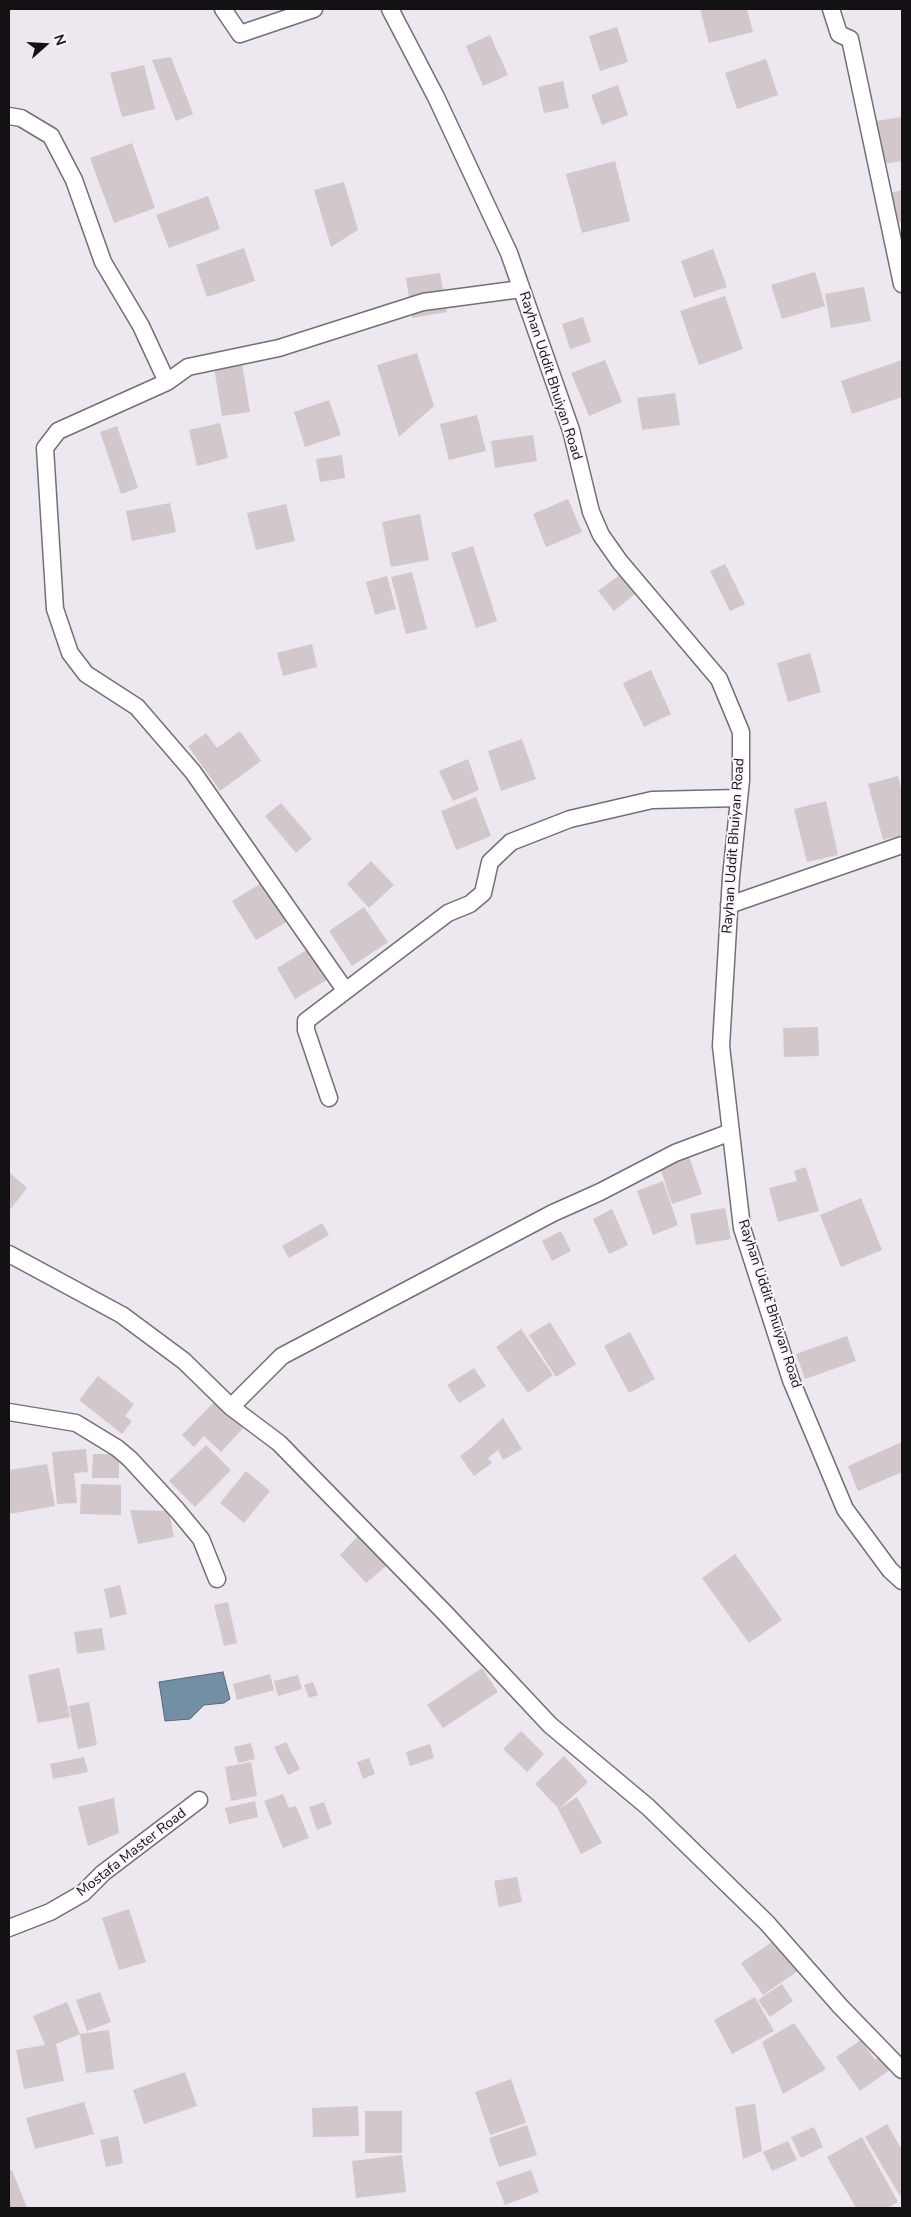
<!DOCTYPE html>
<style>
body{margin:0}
#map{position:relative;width:911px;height:2217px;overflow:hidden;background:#ede7f0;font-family:"Nunito Sans",sans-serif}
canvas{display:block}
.frame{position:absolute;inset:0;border:10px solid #131114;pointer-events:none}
.north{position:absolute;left:20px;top:20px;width:50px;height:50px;-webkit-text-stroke:4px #fbf4fd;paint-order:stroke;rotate:71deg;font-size:14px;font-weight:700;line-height:20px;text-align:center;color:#131114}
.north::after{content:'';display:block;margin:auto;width:18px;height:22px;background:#131114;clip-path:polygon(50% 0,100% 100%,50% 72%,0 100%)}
</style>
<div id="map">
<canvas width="911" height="2217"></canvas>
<div class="frame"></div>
<div class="north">N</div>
</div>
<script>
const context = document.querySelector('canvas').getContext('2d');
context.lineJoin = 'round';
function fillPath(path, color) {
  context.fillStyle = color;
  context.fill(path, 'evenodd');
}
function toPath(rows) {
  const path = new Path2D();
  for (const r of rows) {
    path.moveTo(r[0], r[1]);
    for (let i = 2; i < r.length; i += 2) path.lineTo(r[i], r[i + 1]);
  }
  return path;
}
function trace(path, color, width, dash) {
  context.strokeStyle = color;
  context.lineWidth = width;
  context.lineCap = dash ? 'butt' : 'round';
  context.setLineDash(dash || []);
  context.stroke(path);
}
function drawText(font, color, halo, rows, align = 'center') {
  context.font = font + ' "Nunito Sans",sans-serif';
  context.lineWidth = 4;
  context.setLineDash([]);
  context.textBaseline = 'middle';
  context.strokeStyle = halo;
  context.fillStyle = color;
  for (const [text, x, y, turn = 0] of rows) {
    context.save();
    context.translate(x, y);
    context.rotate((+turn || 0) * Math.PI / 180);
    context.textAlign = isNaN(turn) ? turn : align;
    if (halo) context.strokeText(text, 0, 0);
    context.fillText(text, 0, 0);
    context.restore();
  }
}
const water = toPath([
 [223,1672,230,1699,224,1703,204,1705,190,1719,165,1721,159,1682,223,1672]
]);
fillPath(water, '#738fa4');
trace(water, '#566979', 1);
fillPath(toPath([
 [700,9,747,9,753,32,709,43],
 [617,27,628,62,600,71,589,36],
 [490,35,508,75,483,86,466,46],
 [171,57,193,114,176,121,152,60],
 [766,59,778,95,737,109,725,73],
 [144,65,155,109,122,117,110,73],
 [563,81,569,108,544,113,538,87],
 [618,85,628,115,602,125,591,95],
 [902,117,902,161,882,164,876,121],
 [132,143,155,208,114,223,90,158],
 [615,161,630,221,582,233,566,174],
 [344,182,358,230,331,247,314,190],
 [902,190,902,222,899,223,891,193],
 [208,196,220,229,169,248,156,215],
 [244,248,255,281,207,297,196,265],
 [713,249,727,287,694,298,681,261],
 [815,272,825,306,782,319,771,285],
 [440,273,447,312,412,318,406,278],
 [864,287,871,321,831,328,825,294],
 [725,296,743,349,699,365,680,311],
 [583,317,591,342,570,349,562,324],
 [417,353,434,406,399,437,377,365],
 [605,360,622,402,589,416,571,373],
 [902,360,902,397,852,414,841,381],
 [242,364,250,412,222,416,214,368],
 [675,393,680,425,642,430,637,398],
 [329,400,341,435,305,447,294,412],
 [477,415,486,451,449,460,440,424],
 [220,423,228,458,197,466,189,430],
 [117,426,138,488,121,494,100,432],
 [533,435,537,461,495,468,491,441],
 [342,455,345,478,320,482,316,459],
 [568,499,582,532,546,547,533,514],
 [170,503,176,532,132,541,126,511],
 [286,504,295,541,256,550,247,513],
 [420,514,429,560,391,567,382,522],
 [473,546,497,621,476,628,451,553],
 [725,564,745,604,730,611,710,571],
 [412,572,427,629,406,634,391,577],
 [621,574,636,593,614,611,598,591],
 [387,576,396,609,375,615,366,582],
 [312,644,317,667,283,676,277,653],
 [810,653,821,692,788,702,777,663],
 [651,670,671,714,644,727,623,683],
 [240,731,261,761,220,791,188,746,206,733,217,748],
 [522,739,536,779,501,791,488,751],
 [468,759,479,790,453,801,439,771],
 [898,776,902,792,902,835,883,840,868,784],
 [476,797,491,836,456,850,441,811],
 [826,801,838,855,807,862,794,809],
 [281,803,312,839,296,853,265,816],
 [371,861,394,885,369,908,347,884],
 [265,881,288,921,256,940,232,901],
 [364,907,388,942,352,966,329,931],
 [312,947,330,978,295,999,277,968],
 [818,1027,819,1056,784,1057,783,1028],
 [689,1157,702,1194,672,1204,660,1167],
 [806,1167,819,1211,778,1222,769,1188,797,1181,794,1171],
 [9,1172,27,1188,9,1211],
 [663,1181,678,1225,653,1235,637,1191],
 [861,1198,882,1250,841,1267,820,1215],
 [725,1208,731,1239,696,1245,690,1214],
 [612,1209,628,1245,609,1254,593,1219],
 [322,1223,329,1235,289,1258,282,1246],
 [561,1231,571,1251,552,1261,542,1241],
 [550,1322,576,1364,556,1377,529,1335],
 [521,1329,553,1375,528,1393,496,1347],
 [630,1332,655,1379,629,1393,604,1346],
 [847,1336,856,1361,805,1379,796,1354],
 [474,1368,486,1386,459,1403,447,1385],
 [98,1376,134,1404,125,1416,132,1421,122,1434,79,1400],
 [216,1400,244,1427,221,1452,204,1436,194,1447,182,1435],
 [503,1418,522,1449,503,1460,498,1450,488,1458,492,1463,474,1476,460,1456,472,1447],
 [902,1442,902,1472,858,1491,848,1466],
 [206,1445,231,1470,195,1507,169,1481],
 [86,1449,88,1472,74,1473,77,1503,57,1504,52,1452],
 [93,1454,119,1454,119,1478,92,1478],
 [47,1464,55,1506,9,1514,9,1470],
 [246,1471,270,1491,244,1523,220,1503],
 [81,1484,121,1485,121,1515,80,1514],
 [130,1510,169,1511,174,1537,138,1544],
 [358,1536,386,1566,366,1583,340,1555],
 [735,1554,782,1620,749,1643,702,1578],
 [120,1585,127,1614,110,1618,104,1589],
 [228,1602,237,1643,224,1646,214,1605],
 [102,1628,105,1650,77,1654,74,1632],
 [59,1668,70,1717,38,1723,28,1675],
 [482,1668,498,1692,443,1728,427,1705],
 [270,1674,274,1690,237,1700,233,1684],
 [298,1675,302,1689,278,1696,274,1681],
 [313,1682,318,1695,309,1698,304,1685],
 [89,1702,97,1745,78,1749,69,1706],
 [521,1731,544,1754,527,1772,503,1749],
 [286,1742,300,1769,288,1775,274,1747],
 [251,1743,255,1759,238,1763,234,1747],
 [430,1744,434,1758,410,1766,406,1752],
 [564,1756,588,1782,559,1809,577,1797,602,1843,581,1854,557,1807,535,1784],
 [84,1757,88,1772,53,1779,50,1764],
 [369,1758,375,1774,363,1779,357,1762],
 [251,1762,257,1796,231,1801,225,1767],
 [283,1794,289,1808,296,1806,309,1838,283,1848,264,1801],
 [114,1798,119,1833,88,1846,78,1807],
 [255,1801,258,1817,229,1824,225,1808],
 [324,1802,332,1824,317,1830,309,1807],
 [517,1877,522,1902,499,1907,494,1881],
 [129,1909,146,1962,119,1970,102,1918],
 [781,1936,802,1968,763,1995,741,1963],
 [782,1984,793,2001,770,2017,758,2000],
 [100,1992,111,2022,87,2031,76,2000],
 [755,1997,774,2031,732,2054,714,2020],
 [67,2002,80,2034,56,2044,64,2081,24,2089,16,2050,45,2045,33,2016],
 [794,2023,826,2069,783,2094,762,2042],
 [109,2030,114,2069,86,2073,80,2034],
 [861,2040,875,2060,888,2051,897,2065,860,2091,836,2057],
 [185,2072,197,2106,144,2124,133,2090],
 [511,2079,526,2123,490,2135,475,2092],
 [84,2102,94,2134,35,2149,26,2118],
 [755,2104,762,2151,743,2159,735,2107],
 [358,2106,359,2136,313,2137,312,2108],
 [365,2111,402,2111,402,2153,365,2153],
 [887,2124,902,2150,902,2194,900,2196,865,2137],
 [527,2125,537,2155,499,2167,489,2138],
 [814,2127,823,2147,801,2158,791,2137],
 [118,2136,123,2163,106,2167,100,2140],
 [862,2137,898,2202,887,2208,856,2208,827,2157],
 [788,2141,797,2160,772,2171,763,2152],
 [402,2155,406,2192,356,2198,352,2161],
 [12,2170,27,2208,9,2208,9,2171],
 [531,2170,539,2192,505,2205,496,2182]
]), '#d2c7ca');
const street = toPath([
 [223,9,240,34,314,9],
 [390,9,436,97,509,253,571,430,591,512,601,535,620,562,719,679,741,732,741,780,731,877,721,1046,742,1228,791,1380,845,1509,890,1570,902,1581],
 [831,9,839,34,850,39,902,284],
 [9,116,21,118,51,136,74,180,103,262,141,326,167,382,188,367,279,348,423,302,521,289],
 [167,382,58,431,45,448,55,609,70,653,86,674,137,707,193,772,345,990],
 [729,905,902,845],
 [329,1098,306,1030,306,1021,448,913,470,904,483,893,490,862,511,842,570,819,652,800,739,798],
 [9,1254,122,1315,184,1361,231,1407,279,1443,446,1614,550,1725,648,1807,767,1923,840,2006,902,2070],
 [231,1407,282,1356,553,1213,600,1192,675,1153,731,1132],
 [9,1412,76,1423,117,1448,130,1459,177,1510,201,1539,217,1579],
 [9,1928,50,1912,83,1893,103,1873,199,1800]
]);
trace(street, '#746e76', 19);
trace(street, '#fff', 16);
drawText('14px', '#131114', '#fbf4fd', [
 ["Rayhan Uddit Bhuiyan Road",550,376,72],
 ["Rayhan Uddit Bhuiyan Road",734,846,-86],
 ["Rayhan Uddit Bhuiyan Road",769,1304,72],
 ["Mostafa Master Road",132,1853,-38]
]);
</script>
